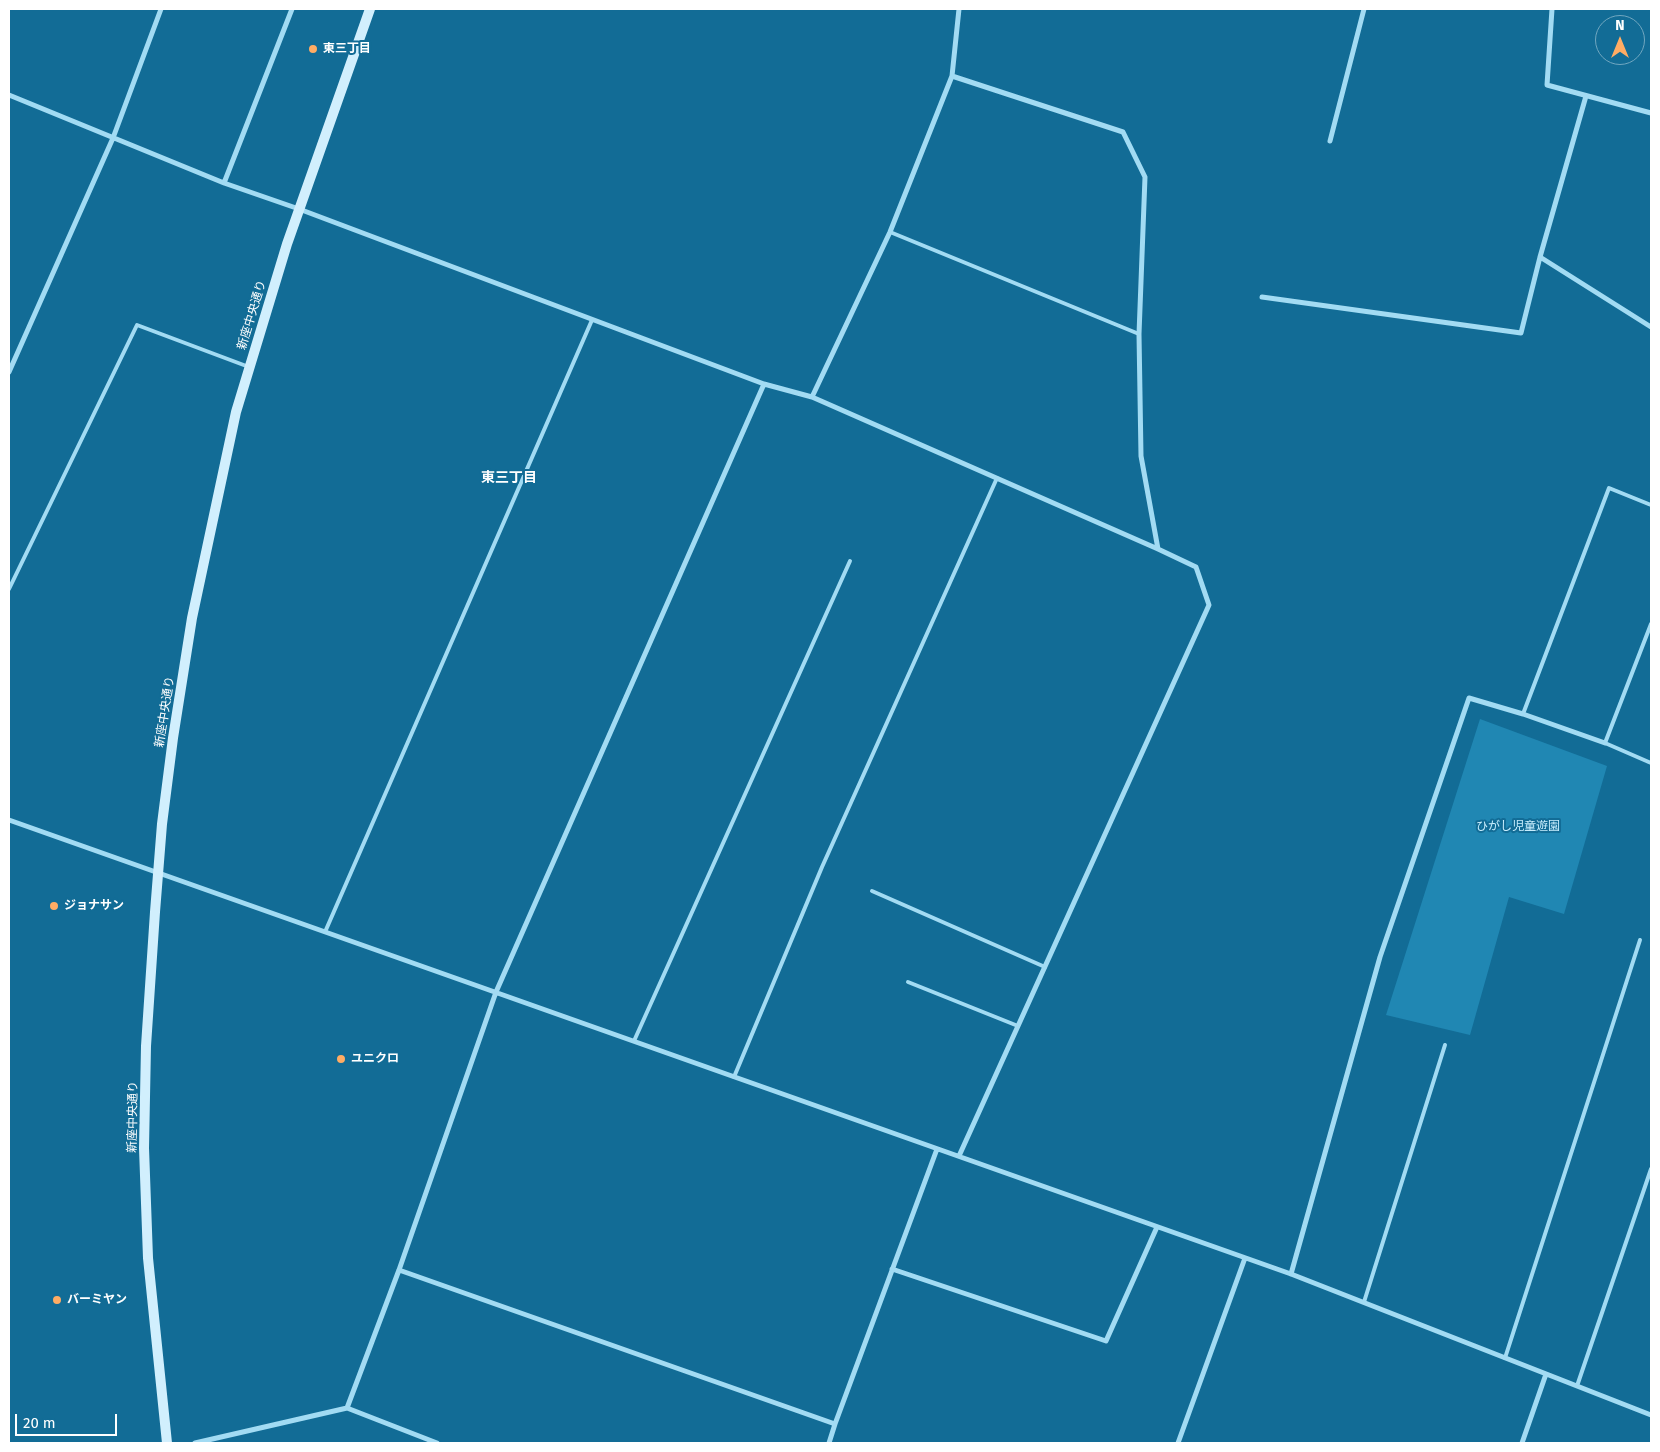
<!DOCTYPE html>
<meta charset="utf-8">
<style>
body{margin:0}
#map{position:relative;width:1660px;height:1452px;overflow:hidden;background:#126c96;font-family:"Fira Sans",sans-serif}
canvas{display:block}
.frame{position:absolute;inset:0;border:10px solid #fff;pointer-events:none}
.north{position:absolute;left:1595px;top:15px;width:50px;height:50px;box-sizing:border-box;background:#126c96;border:1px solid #71a7c0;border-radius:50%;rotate:0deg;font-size:14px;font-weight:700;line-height:20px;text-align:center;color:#fff}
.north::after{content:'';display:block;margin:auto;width:18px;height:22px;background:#ffac64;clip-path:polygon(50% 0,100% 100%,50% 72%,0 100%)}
.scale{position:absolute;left:15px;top:1414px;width:102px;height:22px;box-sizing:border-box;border:2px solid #fff;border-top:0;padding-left:6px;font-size:15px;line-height:18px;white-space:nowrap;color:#fff;-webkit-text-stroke:4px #126c96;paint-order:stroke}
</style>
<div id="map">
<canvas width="1660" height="1452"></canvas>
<div class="frame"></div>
<div class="north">N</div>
<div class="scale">20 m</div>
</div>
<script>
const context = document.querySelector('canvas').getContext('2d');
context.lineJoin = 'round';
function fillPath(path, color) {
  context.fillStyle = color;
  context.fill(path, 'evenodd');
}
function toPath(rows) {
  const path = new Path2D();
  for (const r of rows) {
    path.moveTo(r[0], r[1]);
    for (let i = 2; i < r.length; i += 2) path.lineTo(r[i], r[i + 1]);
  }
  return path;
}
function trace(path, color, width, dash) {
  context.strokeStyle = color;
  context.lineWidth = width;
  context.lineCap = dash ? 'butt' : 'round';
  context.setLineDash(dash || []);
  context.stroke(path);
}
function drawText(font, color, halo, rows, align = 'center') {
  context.font = font + ' "Fira Sans","Noto Sans JP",sans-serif';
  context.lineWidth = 4;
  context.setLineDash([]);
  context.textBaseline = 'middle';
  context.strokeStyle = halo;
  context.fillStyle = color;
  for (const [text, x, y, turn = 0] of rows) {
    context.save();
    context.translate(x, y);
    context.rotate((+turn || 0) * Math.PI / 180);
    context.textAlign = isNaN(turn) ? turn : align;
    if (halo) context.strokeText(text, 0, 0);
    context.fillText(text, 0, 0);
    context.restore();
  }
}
fillPath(toPath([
 [1480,719,1607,766,1564,914,1509,897,1470,1035,1386,1015]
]), '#2087b3');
trace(toPath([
 [890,232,1139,334],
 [9,589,137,325,249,367],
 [1651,624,1605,743,1651,763],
 [1523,714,1609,488,1651,505],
 [872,891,1045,967],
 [325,932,592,320],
 [908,982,1018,1026],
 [634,1041,850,561],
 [734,1077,822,867,997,478],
 [1364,1302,1445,1045],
 [1505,1358,1640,940],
 [1577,1386,1651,1169]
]), '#a2dbf3', 4);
trace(toPath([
 [1552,9,1547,85,1651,113],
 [952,76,1123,132,1145,177,1139,334,1141,456,1158,549],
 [9,95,224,183,299,209,764,384,812,397,890,232,952,76,959,9],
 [1330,141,1364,9],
 [224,183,292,9],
 [1540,257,1651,327],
 [1262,297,1521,333,1540,257,1586,96],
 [9,372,113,138,161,9],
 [812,397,1158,549,1196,567,1209,605,959,1156],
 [9,820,1291,1274,1651,1415],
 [892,1269,1106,1341,1157,1227],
 [399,1270,835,1424],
 [1291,1274,1380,957,1469,698,1523,714,1605,743],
 [347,1408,437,1443],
 [195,1443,347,1408,399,1270,496,992,764,384],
 [829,1443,835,1424,937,1149],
 [1178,1443,1245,1258],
 [1522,1443,1546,1374]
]), '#a2dbf3', 5);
trace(toPath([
 [167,1443,148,1258,144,1148,146,1046,155,912,162,824,173,738,192,618,236,412,287,244,370,9]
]), '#d1effd', 10);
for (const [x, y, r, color] of [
 [313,49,5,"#ffac64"],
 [54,906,5,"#ffac64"],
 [341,1059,5,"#ffac64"],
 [57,1300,5,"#ffac64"]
]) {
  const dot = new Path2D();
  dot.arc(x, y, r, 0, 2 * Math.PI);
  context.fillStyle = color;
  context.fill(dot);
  trace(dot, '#126c96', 2);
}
drawText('bold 12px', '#fff', '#126c96', [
 ["東三丁目",323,49],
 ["ジョナサン",64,906],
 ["ユニクロ",351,1059],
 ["バーミヤン",67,1300]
], 'left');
drawText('12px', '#fff', '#126c96', [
 ["新座中央通り",252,315,-73],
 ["新座中央通り",165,712,-81],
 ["新座中央通り",133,1117,-89]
]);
drawText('12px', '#c9eefd', '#126c96', [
 ["ひがし児童遊園",1518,827]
]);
drawText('bold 14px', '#fff', '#126c96', [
 ["東三丁目",509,478]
]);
</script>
